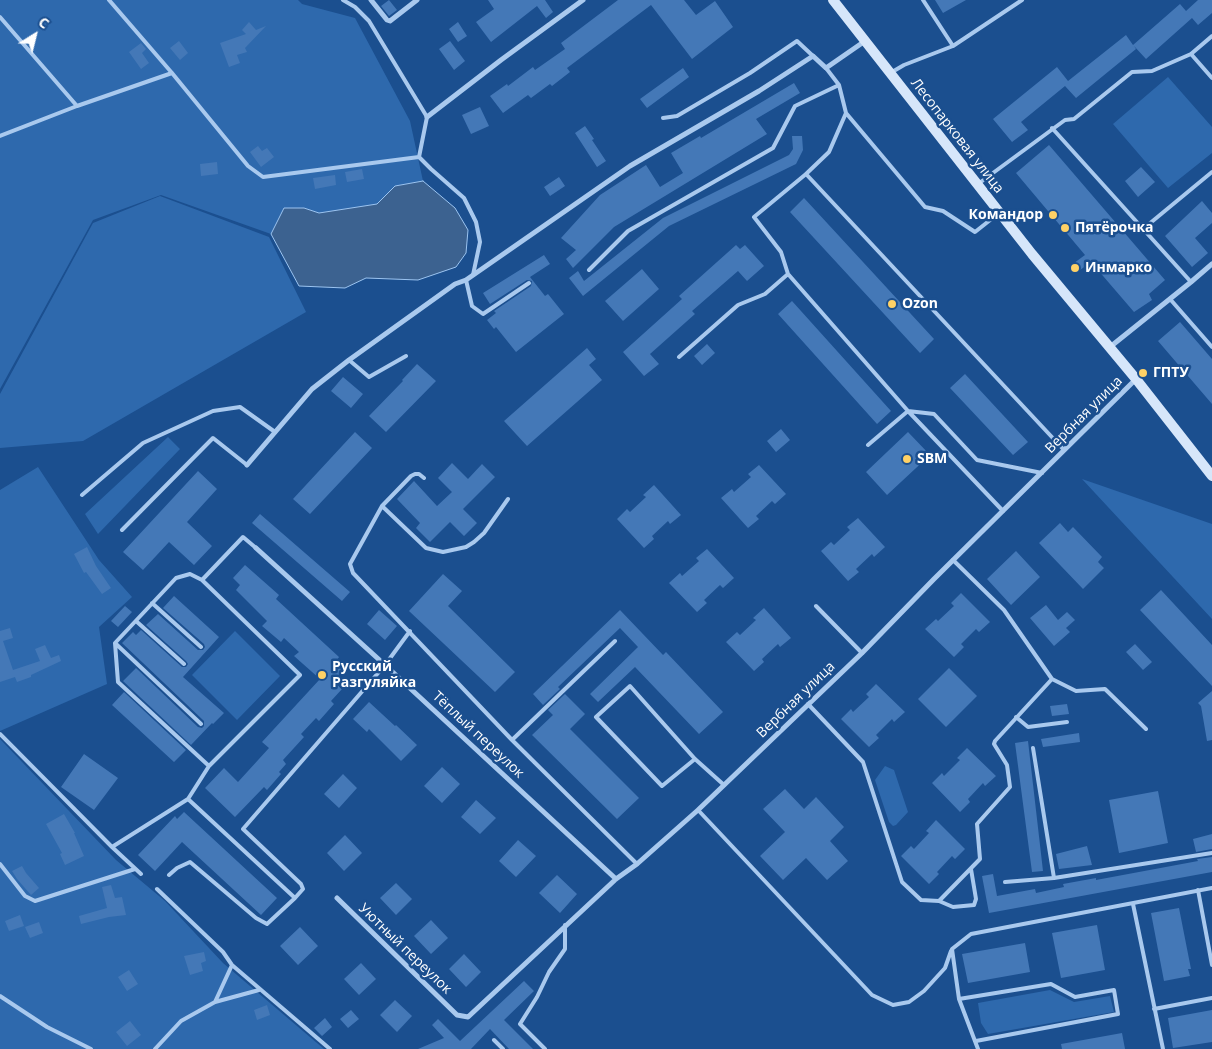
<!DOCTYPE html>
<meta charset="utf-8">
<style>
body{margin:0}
#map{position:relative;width:1212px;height:1049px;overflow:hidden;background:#1b4f8f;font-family:"Open Sans",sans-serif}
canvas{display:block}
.north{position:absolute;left:10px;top:10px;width:50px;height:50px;-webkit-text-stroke:4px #1b4f8f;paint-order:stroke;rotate:36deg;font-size:14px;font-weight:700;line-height:20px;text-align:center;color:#fff}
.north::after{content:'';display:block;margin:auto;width:18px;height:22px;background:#fff;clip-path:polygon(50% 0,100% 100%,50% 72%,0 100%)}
</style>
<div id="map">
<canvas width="1212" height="1049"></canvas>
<div class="north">С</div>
</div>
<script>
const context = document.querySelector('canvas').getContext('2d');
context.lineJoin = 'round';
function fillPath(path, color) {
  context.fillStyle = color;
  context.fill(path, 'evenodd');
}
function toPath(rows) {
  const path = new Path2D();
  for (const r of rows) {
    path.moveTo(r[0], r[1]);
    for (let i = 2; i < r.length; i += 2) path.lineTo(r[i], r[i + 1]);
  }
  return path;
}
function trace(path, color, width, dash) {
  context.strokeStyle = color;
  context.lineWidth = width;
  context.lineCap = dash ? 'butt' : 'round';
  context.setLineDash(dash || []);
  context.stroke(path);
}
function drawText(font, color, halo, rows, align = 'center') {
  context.font = font + ' "Open Sans",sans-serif';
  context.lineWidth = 5;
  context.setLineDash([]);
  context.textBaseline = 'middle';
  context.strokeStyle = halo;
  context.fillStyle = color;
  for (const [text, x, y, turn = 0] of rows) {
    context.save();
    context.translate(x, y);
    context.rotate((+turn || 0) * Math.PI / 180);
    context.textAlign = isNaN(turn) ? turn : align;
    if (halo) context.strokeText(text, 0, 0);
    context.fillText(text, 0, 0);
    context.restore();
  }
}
fillPath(toPath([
 [0,0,298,0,302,4,355,18,410,121,423,181,395,186,378,204,319,214,303,208,284,208,271,234,161,195,93,220,0,389],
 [1168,77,1212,127,1212,153,1168,188,1113,124],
 [160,196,269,237,306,312,83,441,0,448,0,394,93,223],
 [168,437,180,449,98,534,85,514],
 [38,467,99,560,132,597,99,627,107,684,0,731,0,490],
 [1082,479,1212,524,1212,619],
 [235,631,280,676,237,720,192,675],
 [0,739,116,860,165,901,223,963,324,1049,0,1049],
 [885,766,894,770,908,812,896,825,893,826,889,822,875,780],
 [1050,990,1074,1002,1110,996,1114,1012,988,1034,981,1023,978,1003]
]), '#2e69ad');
const water = toPath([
 [423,181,455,208,468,230,466,253,456,267,418,280,366,278,345,288,299,286,271,234,284,208,304,208,319,213,377,204,395,186,423,181]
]);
fillPath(water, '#3c6290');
trace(water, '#9cc4f0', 1);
fillPath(toPath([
 [389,0,397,10,389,16,381,6],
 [488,0,545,0,553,12,546,18,537,6,491,42,476,22,494,9],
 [618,0,684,0,696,15,715,1,733,27,692,59,651,5,567,68,570,72,552,86,550,84,531,98,528,95,503,113,490,96,507,84,508,86,533,67,535,70,565,49,561,43],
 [935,0,966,0,943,13],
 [1198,0,1212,0,1212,13,1198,25,1192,18,1146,59,1134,46,1136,49,1076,98,1065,86,1021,122,1028,130,1012,142,993,119,1057,67,1068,81,1126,35,1133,45,1180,4,1186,11],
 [249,22,256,30,266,26,245,48,247,52,237,55,240,63,229,67,220,43,246,34,242,30],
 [458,22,467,36,458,42,449,29],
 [179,41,188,53,180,60,170,48],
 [450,41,465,61,454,70,439,49],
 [141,43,146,49,142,53,149,63,141,69,129,52],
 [683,68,689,77,647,108,640,99],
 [794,83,800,93,756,119,767,134,614,227,573,268,566,259,576,250,561,238,600,195,646,165,660,187,683,173,671,153,700,136,701,138],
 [480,107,489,126,471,134,462,115],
 [585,126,594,139,592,140,606,161,597,167,575,133],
 [792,136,802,136,803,150,796,164,669,226,583,296,569,278,578,271,584,281,663,218,789,155,793,149],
 [1049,145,1165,280,1149,294,1152,300,1134,312,1091,262,1076,273,1070,266,1085,255,1016,173],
 [258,146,262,151,267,148,274,157,261,167,250,152],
 [217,162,218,174,201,176,200,164],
 [1141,167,1155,182,1138,197,1125,181],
 [362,169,364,179,347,182,345,172],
 [335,175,336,185,315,189,313,178],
 [559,177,565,186,550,196,544,187],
 [804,198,934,339,920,353,790,212],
 [1202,201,1212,213,1212,223,1195,238,1208,253,1192,267,1165,236],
 [736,245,740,249,745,245,764,266,747,281,738,271,692,311,695,314,650,354,659,364,644,376,623,352,682,299,679,296],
 [544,255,550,264,530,277,545,296,548,294,564,314,516,352,496,327,494,329,487,320,496,313,494,311,531,286,532,281,527,280,490,304,483,293],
 [642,269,659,289,623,321,605,301],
 [792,301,891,411,877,424,778,314],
 [1180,322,1212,359,1212,404,1158,341],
 [707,344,715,353,702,365,694,356],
 [587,348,596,359,589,365,602,380,527,446,504,421],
 [417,364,436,381,386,432,369,416,403,381,402,380],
 [965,374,1028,442,1013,455,950,388],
 [343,377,363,394,351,408,331,391],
 [781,429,790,440,776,452,767,441],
 [355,432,372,448,310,514,293,499],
 [908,432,930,455,887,495,866,472],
 [452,463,468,479,482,464,495,477,463,509,477,523,464,536,450,522,430,542,416,528,420,523,397,499,414,481,437,506,452,492,438,478],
 [759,465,786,494,775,504,772,501,756,516,759,519,748,528,721,498,732,489,734,492,751,477,748,474],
 [198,471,217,489,187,522,212,546,194,565,169,542,143,570,123,552],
 [654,485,681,515,670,524,668,521,652,536,654,539,644,548,617,519,627,509,630,512,646,497,643,495],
 [260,514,350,592,342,601,252,523],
 [858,518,885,547,874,557,872,554,856,569,859,572,848,581,821,551,831,542,834,545,850,530,847,527],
 [1060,523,1068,532,1073,527,1102,557,1098,562,1104,568,1083,589,1039,543],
 [87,547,96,566,111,588,102,594,86,572,84,573,74,554],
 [707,549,734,578,723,588,720,585,704,600,707,603,697,612,669,583,680,573,682,576,699,561,696,558],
 [1016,551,1040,577,1011,605,987,579],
 [245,565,279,595,276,599,339,657,337,660,341,665,342,675,335,683,342,689,331,701,334,704,319,721,316,718,301,734,304,737,283,760,286,764,279,772,281,774,267,790,264,787,235,817,205,788,224,768,238,782,269,748,262,742,320,679,294,656,299,652,284,638,281,642,262,626,267,621,236,590,240,585,233,578],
 [443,574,462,591,448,606,515,672,495,692,409,611],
 [1161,590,1212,645,1212,686,1140,610],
 [961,593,990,622,979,632,976,629,961,644,964,647,954,657,925,629,936,619,938,621,954,606,951,603],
 [174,596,219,637,183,677,224,713,213,724,212,723,191,745,123,681,136,668,198,727,202,728,204,726,204,721,122,643,133,632,136,635,141,630,182,667,186,667,188,664,186,661,146,625,158,614,198,650,203,650,205,647,204,644,163,608],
 [1046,605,1058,620,1067,612,1075,620,1066,628,1070,632,1054,646,1030,618],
 [125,606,132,612,118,627,111,621],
 [764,608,791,638,780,647,778,644,762,659,764,662,754,671,726,642,737,632,740,635,756,620,753,618],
 [379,610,397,626,385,640,367,624],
 [620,610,663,655,666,652,723,712,699,734,635,667,598,702,590,694,638,647,620,628,558,687,560,689,543,705,533,694],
 [10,628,13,638,3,641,13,670,40,661,35,649,45,645,51,658,59,655,61,661,31,675,31,677,17,682,15,677,0,682,0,631],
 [1135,644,1152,662,1143,670,1126,652],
 [949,668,977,696,946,727,918,699],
 [876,684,905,712,894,722,892,719,876,735,879,738,869,747,841,719,851,709,853,712,869,697,866,694],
 [1212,691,1212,740,1207,741,1201,706,1198,703],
 [124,692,186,750,174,762,112,705],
 [565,694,585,714,570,729,639,798,617,819,532,735,553,715,548,710],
 [369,702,395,726,396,725,417,745,401,761,369,729,367,732,353,719],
 [1067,704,1069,714,1052,716,1050,706],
 [1079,733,1080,742,1043,747,1041,739],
 [1028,741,1043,871,1032,872,1015,743],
 [967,748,996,776,985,786,983,783,968,799,970,802,960,812,932,783,942,773,944,776,960,760,957,758],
 [84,754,118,778,94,810,61,787],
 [442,767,460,784,442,803,424,786],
 [343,774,357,788,339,808,324,794],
 [785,789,804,809,816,797,844,827,830,841,848,861,827,880,806,858,783,880,760,856,785,832,763,809],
 [1158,791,1168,843,1119,853,1109,800],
 [476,800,496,818,480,834,461,817],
 [184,812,277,898,261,915,182,842,155,871,138,855,175,816,177,819],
 [64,814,75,833,74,833,84,856,65,865,60,854,62,853,46,824],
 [936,820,965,849,955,859,952,856,937,872,939,874,929,884,901,856,911,846,914,849,929,833,926,831],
 [1212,834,1212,849,1196,852,1193,839],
 [345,835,362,853,344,871,327,853],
 [518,840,536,856,516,877,499,861],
 [1087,846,1092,865,1059,869,1056,854],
 [1212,857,1212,872,989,913,982,876,993,874,997,896,1035,889,1036,893,1064,887,1063,884,1096,878,1096,880,1198,861,1197,859],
 [22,866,26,873,39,888,31,895,17,879,12,871],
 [557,875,577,894,560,913,539,893],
 [396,883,412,899,396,915,380,898],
 [111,885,115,898,122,897,126,915,109,917,81,924,79,916,107,908,102,887],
 [1179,908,1191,969,1188,969,1190,976,1164,981,1151,913],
 [20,915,24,926,9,931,5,921],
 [431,920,448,938,431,954,414,936],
 [39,922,43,933,30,938,25,927],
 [1097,925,1105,970,1061,978,1052,933],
 [300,927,318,946,298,965,280,946],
 [1025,943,1030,972,968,983,962,954],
 [204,952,206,961,201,963,203,971,190,975,184,956],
 [464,954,481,972,466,987,449,969],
 [361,963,376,979,359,995,344,979],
 [129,970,138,984,127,991,118,977],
 [524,981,534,991,504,1020,533,1049,509,1049,490,1029,471,1049,418,1049,444,1038,432,1025,438,1019,460,1041],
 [395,1000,412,1016,397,1032,380,1015],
 [267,1005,270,1015,257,1020,254,1010],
 [351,1010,359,1019,348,1028,340,1019],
 [1212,1010,1212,1042,1173,1048,1168,1018],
 [325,1018,332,1027,322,1036,314,1028],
 [130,1021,141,1035,127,1046,116,1032],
 [1122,1033,1125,1049,1062,1049,1061,1044]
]), '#4478b7');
trace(toPath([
 [109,0,172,73,248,166,263,177,419,157],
 [343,0,355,7,369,21,427,117,419,157,431,169,464,198,476,222,480,242,473,275],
 [923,0,953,46],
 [0,17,77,106],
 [1191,54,1212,78],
 [826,68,839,85,846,113,829,152,806,174,1064,450],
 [892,72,904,65,953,46,1022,0],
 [846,113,925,207,943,211,975,232,999,213],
 [663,118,677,116,750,73,797,41,813,56],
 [1052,128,1191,282],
 [0,136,77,106,172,73],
 [806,174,754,217,781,252,788,274,908,411,934,414,977,460,1042,473],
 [978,184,1065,120,1074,119,1132,72,1152,71,1191,54,1212,36],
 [1143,229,1212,172],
 [589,270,628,231,773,148,795,106,839,85],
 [466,280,472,306,483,314,529,283],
 [1170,299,1212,347],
 [679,357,738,305,765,294,788,274],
 [349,360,369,377,406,356],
 [868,445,908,411,1003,511],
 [82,495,143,443,213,411,240,407,275,432],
 [508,499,484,533,474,542,466,547,443,552,426,548,382,506,350,564,353,573,512,740,637,864],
 [382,506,411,476,415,474,419,474,424,478],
 [122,530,213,438,247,465],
 [202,580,300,675,209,766,118,682,115,643,176,578,190,574,202,580,243,537,256,548],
 [152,603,201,647],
 [816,606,862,653],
 [136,621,184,664],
 [115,643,201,724],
 [1052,679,1076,691,1105,689,1146,729],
 [808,704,863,762,902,882,921,900,939,901,980,859,977,824,1010,787,1007,765,994,744,995,741,1052,679,1004,610,953,560],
 [1016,717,1028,727,1067,722],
 [0,734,112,847,141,874],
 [512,740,615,641],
 [1033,748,1054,878],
 [695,759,662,786,596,717,630,686,695,759,724,785],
 [188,799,295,898],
 [698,810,872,995,893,1005,909,1002,924,991,945,968,951,951],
 [112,847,188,799,209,766],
 [0,864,25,896,35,901,135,869],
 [169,875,177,868,190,862,256,918,267,924,295,898,303,889,301,884,243,829,385,665,410,631],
 [1005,882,1054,878,1212,853],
 [157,889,223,952,232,965,330,1049],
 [1198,890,1212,965],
 [939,901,953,907,974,905,976,899,971,869],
 [1133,904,1163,1049],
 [0,996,47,1027,91,1049],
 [959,999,1051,984,1075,997,1114,990,1118,1014,976,1041],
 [215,1002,232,965],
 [1154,1009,1212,998],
 [494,1040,503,1049],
 [155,1049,181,1021,215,1002,259,990],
 [545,1049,520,1024,537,997,549,972,565,949,565,925],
 [978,1049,959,999,952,949,971,934,1212,888]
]), '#a9c9ee', 4);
trace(toPath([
 [371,0,387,20,390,21,417,0],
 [427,117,501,60,583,0],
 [1110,347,1191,282,1212,264],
 [247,465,312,389,349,360,455,284,466,280,630,166,759,91,813,56,826,68,865,41],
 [256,548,385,665,616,879],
 [337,898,457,1015,468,1017,616,879,637,864,698,810,862,653,934,579,1136,379]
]), '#a9c9ee', 5);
trace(toPath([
 [833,0,1032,254,1136,379,1212,476]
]), '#d6e6fa', 10);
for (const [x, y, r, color] of [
 [1053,215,5,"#ffd166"],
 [1065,228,5,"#ffd166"],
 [1075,268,5,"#ffd166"],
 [892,304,5,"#ffd166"],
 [1143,373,5,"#ffd166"],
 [907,459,5,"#ffd166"],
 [322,675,5,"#ffd166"]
]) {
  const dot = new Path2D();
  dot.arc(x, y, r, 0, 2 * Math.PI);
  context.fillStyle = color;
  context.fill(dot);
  trace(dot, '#1b4f8f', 2);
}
drawText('14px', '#fff', '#1b4f8f', [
 ["Лесопарковая улица",957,136,52],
 ["Вербная улица",1084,415,-45],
 ["Вербная улица",796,700,-44],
 ["Тёплый переулок",478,735,43],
 ["Уютный переулок",405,949,44]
]);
drawText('bold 14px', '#fff', '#1b4f8f', [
 ["Командор",1043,215,"right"],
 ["Пятёрочка",1075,228],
 ["Инмарко",1085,268],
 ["Ozon",902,304],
 ["ГПТУ",1153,373],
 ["SBM",917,459],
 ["Русский",332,667],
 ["Разгуляйка",332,683]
], 'left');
</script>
